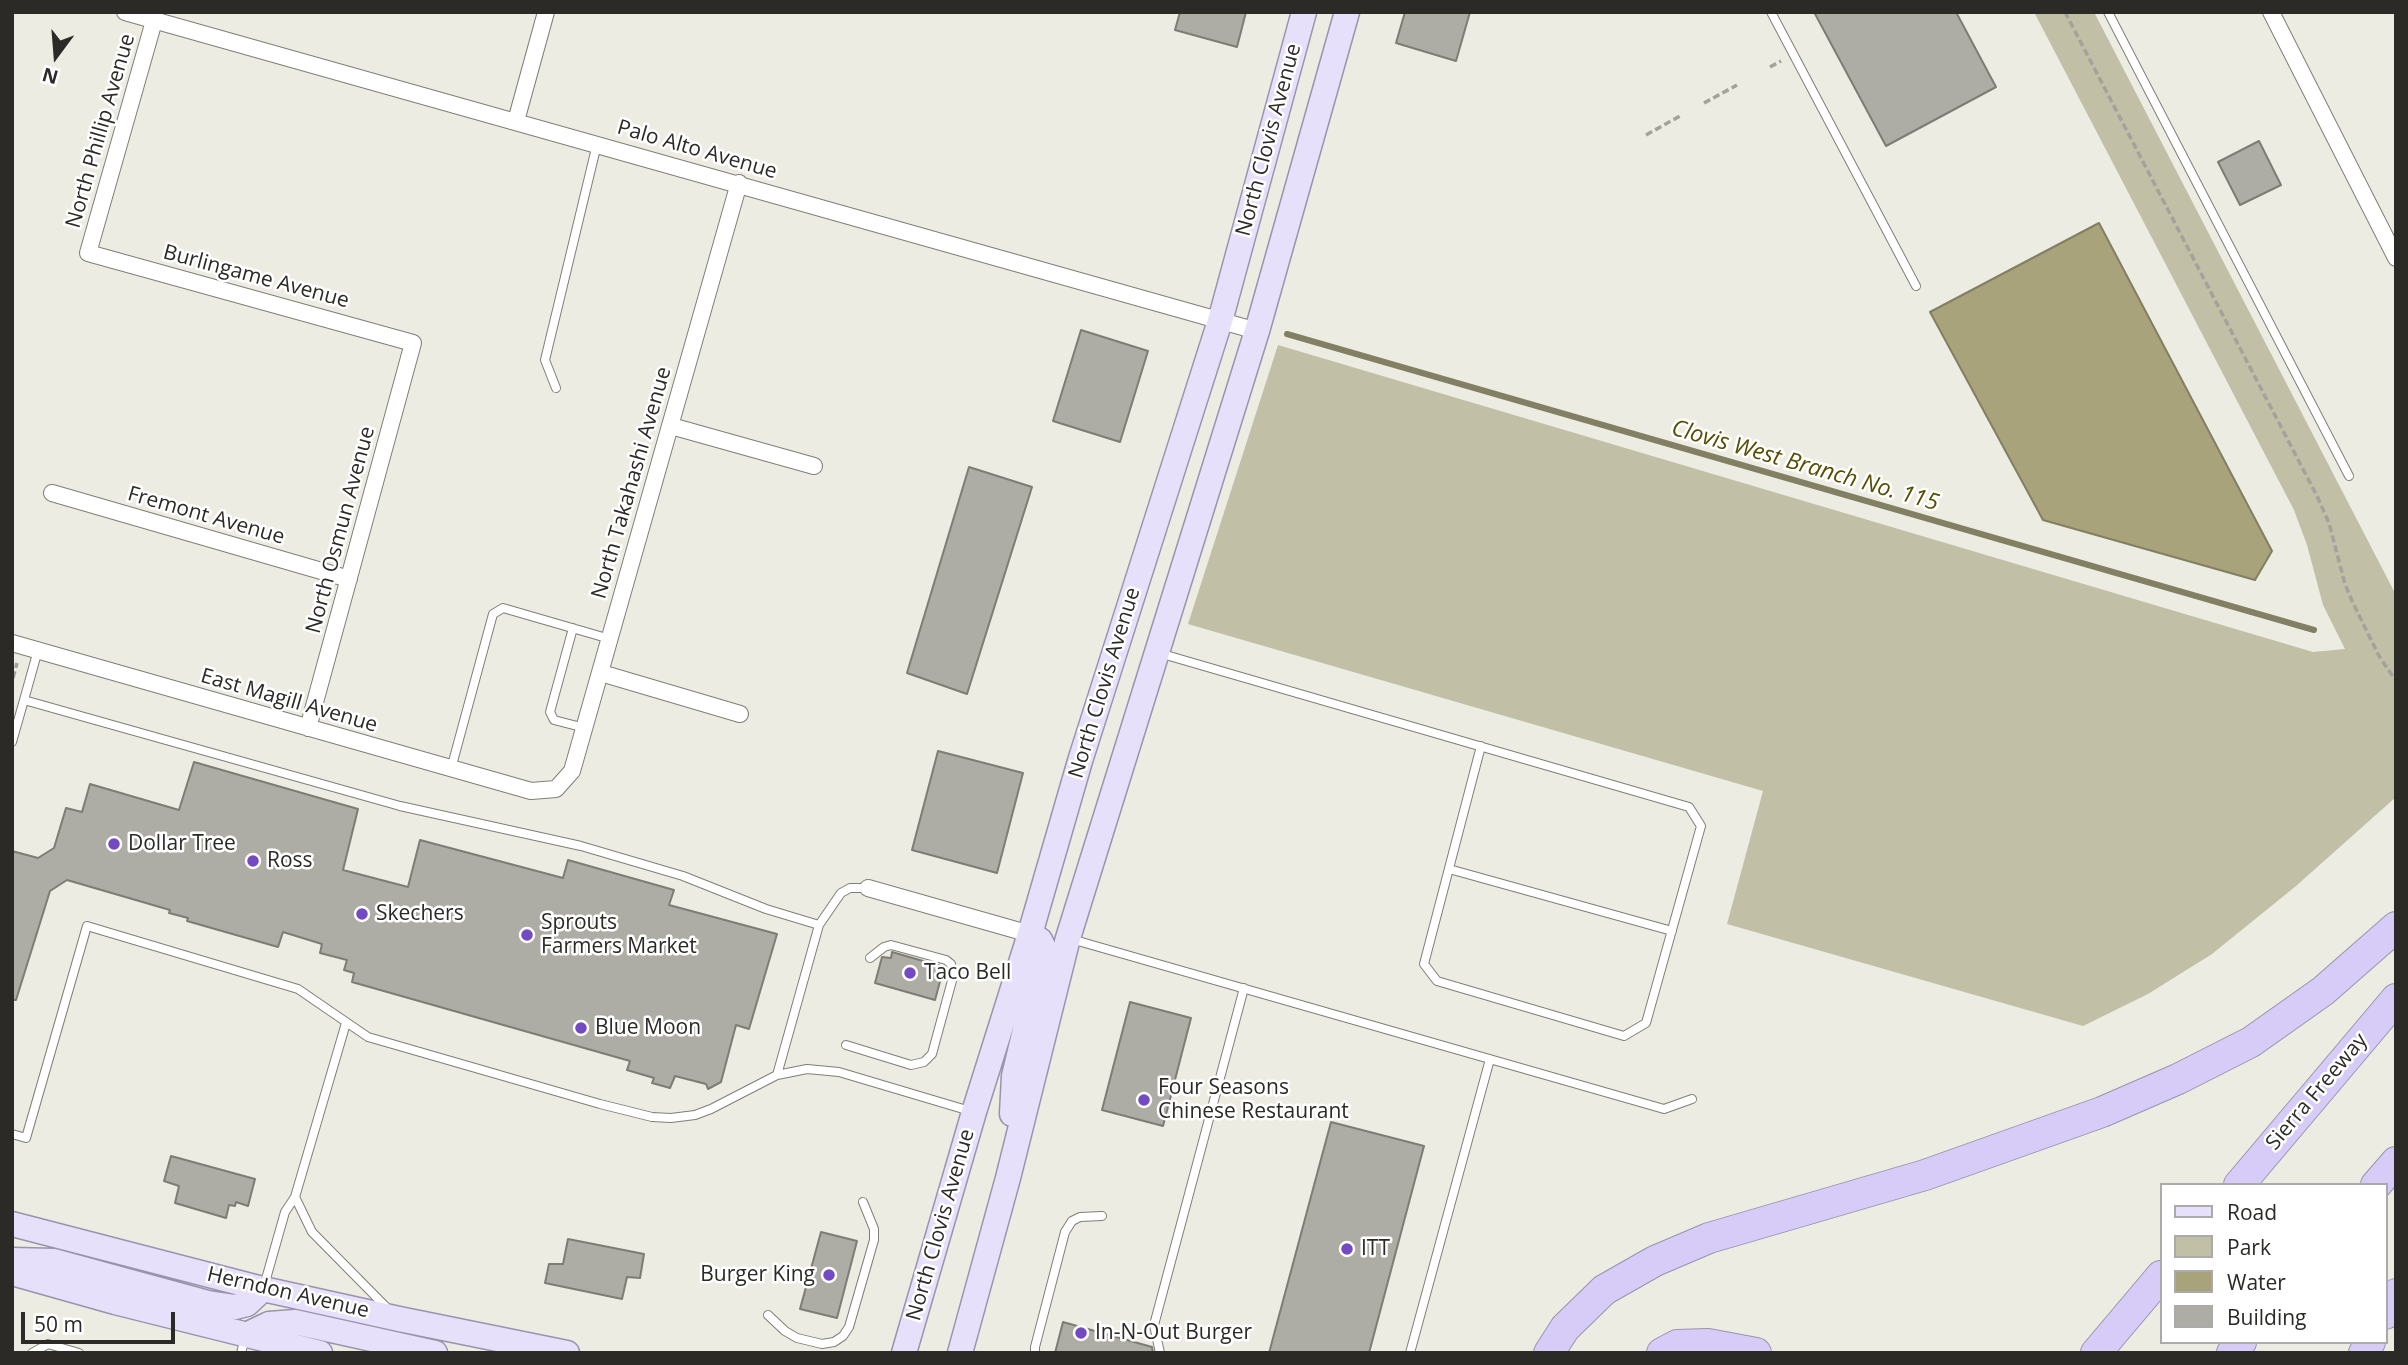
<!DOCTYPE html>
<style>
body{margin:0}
#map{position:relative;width:2408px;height:1365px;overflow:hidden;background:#ecece3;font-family:"Open Sans",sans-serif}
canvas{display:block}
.frame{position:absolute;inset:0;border:14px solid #2b2a27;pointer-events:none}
.legend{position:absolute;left:2160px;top:1183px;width:228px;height:161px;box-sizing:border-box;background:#fff;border:2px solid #aaaaa9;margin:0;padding:9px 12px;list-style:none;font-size:21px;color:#2b2a27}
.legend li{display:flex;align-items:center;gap:14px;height:35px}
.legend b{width:35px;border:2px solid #aaaaa9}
.north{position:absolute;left:21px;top:21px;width:70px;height:70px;-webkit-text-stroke:5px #fff;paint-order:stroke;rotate:196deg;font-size:19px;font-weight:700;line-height:28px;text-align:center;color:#2b2a27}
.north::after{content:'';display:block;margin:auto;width:24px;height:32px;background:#2b2a27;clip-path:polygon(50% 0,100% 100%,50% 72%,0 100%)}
.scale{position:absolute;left:21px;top:1312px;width:154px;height:32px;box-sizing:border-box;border:4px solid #2b2a27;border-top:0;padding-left:9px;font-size:21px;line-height:24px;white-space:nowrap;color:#2b2a27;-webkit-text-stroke:5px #fff;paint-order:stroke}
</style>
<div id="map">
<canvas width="2408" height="1365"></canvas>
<div class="frame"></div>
<ul class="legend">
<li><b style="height:9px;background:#e6e0fa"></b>Road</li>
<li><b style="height:19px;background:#c1bfa6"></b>Park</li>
<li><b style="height:19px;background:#a8a37b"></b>Water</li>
<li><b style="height:19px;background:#aeada5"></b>Building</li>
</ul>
<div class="north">N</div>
<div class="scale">50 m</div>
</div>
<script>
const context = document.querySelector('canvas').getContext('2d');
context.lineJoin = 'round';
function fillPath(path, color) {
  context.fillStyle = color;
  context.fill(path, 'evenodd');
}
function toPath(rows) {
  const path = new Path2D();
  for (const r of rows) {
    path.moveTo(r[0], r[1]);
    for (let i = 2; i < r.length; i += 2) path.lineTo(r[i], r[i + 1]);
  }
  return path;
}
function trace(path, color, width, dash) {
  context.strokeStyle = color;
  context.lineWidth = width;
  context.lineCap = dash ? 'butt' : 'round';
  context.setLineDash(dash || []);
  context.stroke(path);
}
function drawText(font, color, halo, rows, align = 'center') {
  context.font = font + ' "Open Sans",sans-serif';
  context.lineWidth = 5;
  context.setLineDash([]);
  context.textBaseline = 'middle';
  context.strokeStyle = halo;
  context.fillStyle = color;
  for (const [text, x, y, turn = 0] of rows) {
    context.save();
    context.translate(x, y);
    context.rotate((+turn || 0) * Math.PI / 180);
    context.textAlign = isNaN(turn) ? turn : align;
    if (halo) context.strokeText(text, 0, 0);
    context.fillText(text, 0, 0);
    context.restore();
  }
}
fillPath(toPath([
 [2034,12,2094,12,2396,595,2396,797,2296,886,2212,954,2148,994,2083,1026,1727,924,1763,791,1188,624,1278,345,2313,652,2345,649,2323,605,2307,545,2294,510]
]), '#c1bfa6');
const water = toPath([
 [2099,223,2272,551,2255,580,2043,520,1930,312,2099,223]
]);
fillPath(water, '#a8a37b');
trace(water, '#827f62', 2);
trace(toPath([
 [1287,334,2314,630]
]), '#827f62', 6);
const building = toPath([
 [1180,12,1246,12,1237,47,1175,30,1180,12],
 [1405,12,1470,12,1456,61,1396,43,1405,12],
 [1814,12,1956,12,1996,87,1886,146,1814,12],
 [2259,141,2281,185,2240,205,2218,162,2259,141],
 [1081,330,1148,351,1120,442,1053,421,1081,330],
 [969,467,1032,487,967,694,907,673,969,467],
 [938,751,1023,773,997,873,912,850,938,751],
 [194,762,358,809,343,870,408,887,420,840,563,878,568,860,674,890,669,905,777,934,749,1029,736,1025,721,1082,708,1089,706,1084,675,1076,670,1088,652,1083,654,1078,627,1070,630,1061,352,982,354,973,344,970,347,960,320,953,322,944,283,932,278,947,187,921,188,918,169,913,170,910,67,880,50,891,16,1000,12,1000,12,851,38,858,54,848,66,808,82,812,90,784,179,810,194,762],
 [892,952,944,967,935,1000,875,983,882,957,891,958,892,952],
 [1130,1002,1191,1018,1163,1126,1102,1110,1130,1002],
 [1331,1122,1424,1146,1369,1353,1269,1353,1331,1122],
 [171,1156,255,1179,248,1206,236,1202,235,1206,229,1205,226,1218,175,1203,179,1186,164,1181,171,1156],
 [821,1232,857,1241,837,1318,800,1309,821,1232],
 [568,1239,644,1254,640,1278,627,1277,622,1299,545,1283,549,1264,563,1264,568,1239],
 [1063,1322,1152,1347,1153,1353,1055,1353,1063,1322]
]);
fillPath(building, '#aeada5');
trace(building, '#7d7d75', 2);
const service = toPath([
 [1771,12,1916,286],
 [2108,12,2349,476],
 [556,388,545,360,597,144],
 [573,628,550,712,554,720,585,728],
 [1159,653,1689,807,1701,826,1646,1023,1624,1036,1437,981,1424,964,1481,746],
 [24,700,38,650],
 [12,742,24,700,400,806,581,846,683,876,766,909,819,925,841,893,850,888,868,888],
 [451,769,493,614,503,608,610,639],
 [1449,869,1672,931],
 [1071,939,1664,1109,1692,1099],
 [846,1045,911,1065,924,1062,932,1054,953,977,951,964,946,960,891,945,884,947,870,958],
 [777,1075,819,925],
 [12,1134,26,1138,87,926,298,989,368,1037,600,1104,652,1117,671,1118,695,1115,711,1109,777,1075,807,1069,839,1072,970,1111],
 [295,1197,312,1232,389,1310],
 [264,1286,285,1212,295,1197,346,1023],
 [768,1315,785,1331,797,1338,822,1344,834,1342,843,1336,849,1327,874,1240,874,1229,863,1202],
 [32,1353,48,1344,79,1353],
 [241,1353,245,1338],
 [1035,1353,1035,1347,1065,1232,1072,1221,1080,1217,1102,1216],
 [1160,1353,1154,1325,1244,988],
 [1410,1353,1490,1059]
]);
const minor = toPath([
 [125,12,1257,331],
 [2271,12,2396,258],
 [154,21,88,253,413,343,308,728],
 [516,121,546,12],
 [671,426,814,466],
 [52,493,349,579],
 [12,643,531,791,556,789,572,771,739,183],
 [601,673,740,714],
 [868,888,1030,934]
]);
const primary = toPath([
 [1012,1114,1014,1076,1042,959,1043,946,1040,940,1030,934],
 [12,1224,263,1289,399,1319,567,1353],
 [12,1260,54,1261,208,1303,235,1307,247,1304,263,1289],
 [12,1273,115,1302,320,1353],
 [246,1335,269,1324,295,1322,435,1353],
 [904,1353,974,1112,1030,934,1080,761,1220,321,1304,12],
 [960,1353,1008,1178,1068,938,1257,331,1347,12]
]);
const motorway = toPath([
 [2239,1185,2396,999],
 [2376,1185,2396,1162],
 [2385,1314,2396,1294],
 [1549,1353,1565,1328,1604,1290,1655,1261,1709,1238,1925,1175,2102,1112,2178,1079,2251,1042,2323,991,2396,927],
 [1662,1353,1677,1345,1708,1344,1756,1353],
 [2096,1353,2161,1276],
 [2232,1353,2241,1342],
 [2364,1353,2370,1342]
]);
trace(service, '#807f77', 10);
trace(minor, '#807f77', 18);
trace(primary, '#9a93ae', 27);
trace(motorway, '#9a93ae', 32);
trace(toPath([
 [2065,12,2317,496,2329,523,2345,584,2352,601,2379,656,2396,681],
 [1770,67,1781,61],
 [1704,103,1737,85],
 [1646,135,1680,116],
 [13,678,17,663]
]), '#a3a39c', 3.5, [7, 3.5]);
trace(service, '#fff', 8);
trace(minor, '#fff', 16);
trace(primary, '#e6e0fa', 24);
trace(motorway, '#d6ccf7', 30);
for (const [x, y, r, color] of [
 [114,844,7,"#734ac2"],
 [253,861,7,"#734ac2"],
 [362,914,7,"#734ac2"],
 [527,935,7,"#734ac2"],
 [910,973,7,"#734ac2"],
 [581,1028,7,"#734ac2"],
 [1144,1100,7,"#734ac2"],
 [1347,1249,7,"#734ac2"],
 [829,1275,7,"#734ac2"],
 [1081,1333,7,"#734ac2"]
]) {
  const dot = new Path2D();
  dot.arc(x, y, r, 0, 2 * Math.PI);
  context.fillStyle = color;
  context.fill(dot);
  trace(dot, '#fff', 2.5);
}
drawText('21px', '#2b2a27', '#fff', [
 ["North Phillip Avenue",101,131,-74],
 ["North Clovis Avenue",1269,140,-75],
 ["Palo Alto Avenue",697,150,16],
 ["Burlingame Avenue",256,277,15],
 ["North Takahashi Avenue",632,483,-74],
 ["Fremont Avenue",206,516,16],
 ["North Osmun Avenue",341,530,-75],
 ["North Clovis Avenue",1105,683,-73],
 ["East Magill Avenue",289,701,16],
 ["Sierra Freeway",2317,1092,-50],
 ["North Clovis Avenue",941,1225,-74],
 ["Herndon Avenue",288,1293,13]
]);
drawText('21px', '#2b2a27', '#fff', [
 ["Dollar Tree",128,844],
 ["Ross",267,861],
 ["Skechers",376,914],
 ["Sprouts",541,923],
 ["Farmers Market",541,947],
 ["Taco Bell",924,973],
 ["Blue Moon",595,1028],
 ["Four Seasons",1158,1088],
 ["Chinese Restaurant",1158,1112],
 ["ITT",1361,1249],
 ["Burger King",815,1275,"right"],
 ["In-N-Out Burger",1095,1333]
], 'left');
drawText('italic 23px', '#564e03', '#fff', [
 ["Clovis West Branch No. 115",1805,466,16]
]);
</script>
